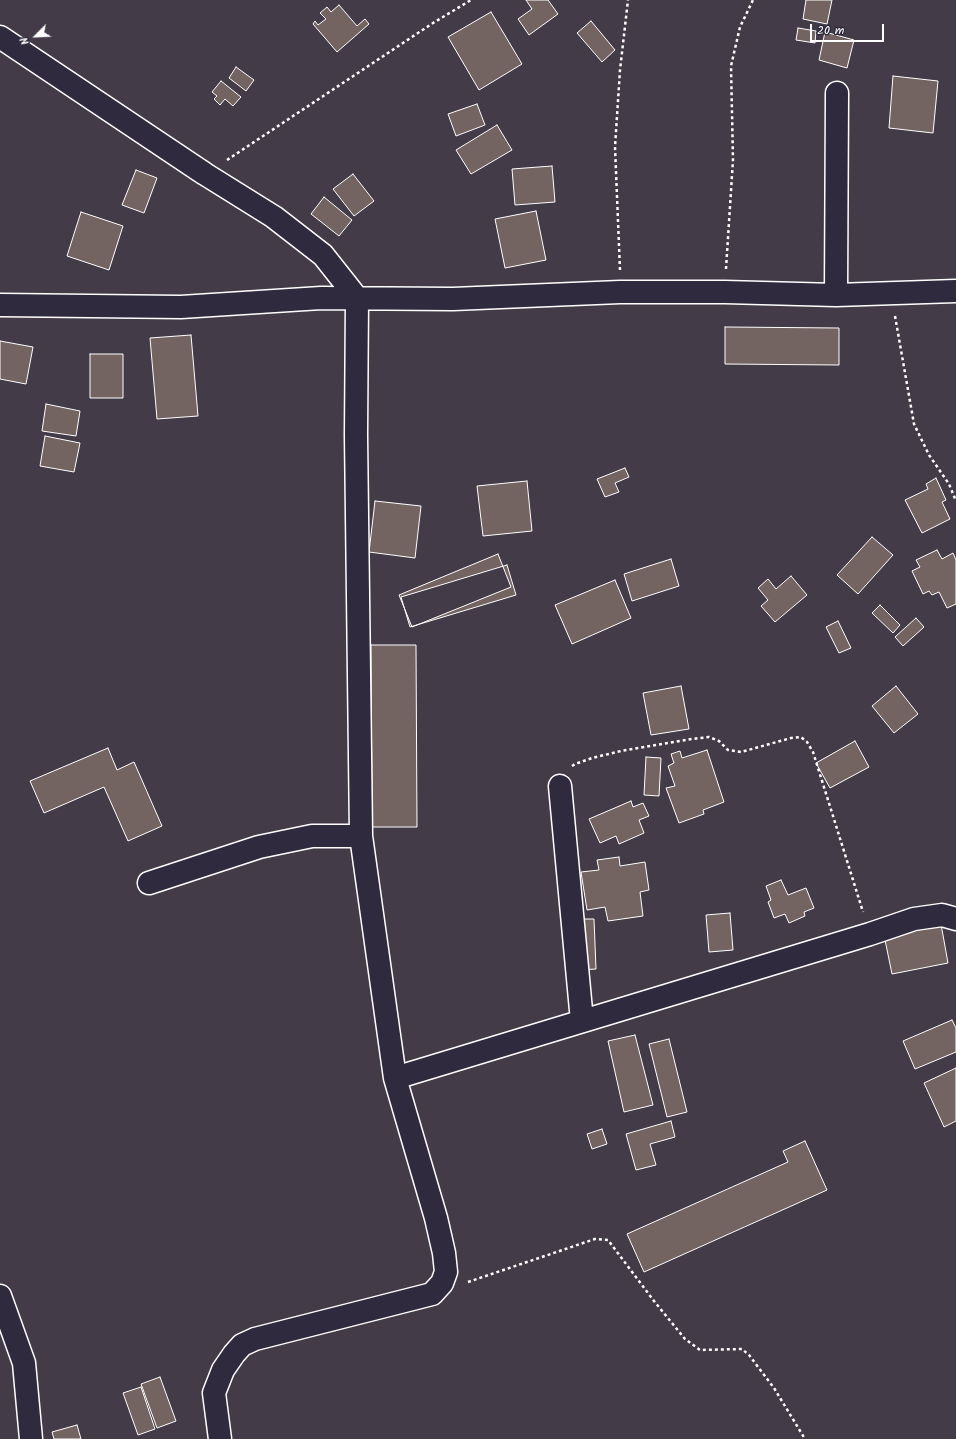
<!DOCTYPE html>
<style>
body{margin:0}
#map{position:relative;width:956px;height:1439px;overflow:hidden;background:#433b48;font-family:Kalam,sans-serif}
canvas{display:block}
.north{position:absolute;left:16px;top:16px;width:40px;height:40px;-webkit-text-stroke:3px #2f2a3d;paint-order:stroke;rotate:246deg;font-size:11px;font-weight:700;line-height:16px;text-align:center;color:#fff}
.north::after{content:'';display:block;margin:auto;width:14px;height:18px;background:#fff;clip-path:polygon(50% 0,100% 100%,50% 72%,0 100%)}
.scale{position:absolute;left:810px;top:24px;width:74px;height:18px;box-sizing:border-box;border:2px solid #fff;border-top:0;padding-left:5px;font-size:12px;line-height:14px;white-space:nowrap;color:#fff;-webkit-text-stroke:3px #2f2a3d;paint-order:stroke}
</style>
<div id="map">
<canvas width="956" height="1439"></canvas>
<div class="north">N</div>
<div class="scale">20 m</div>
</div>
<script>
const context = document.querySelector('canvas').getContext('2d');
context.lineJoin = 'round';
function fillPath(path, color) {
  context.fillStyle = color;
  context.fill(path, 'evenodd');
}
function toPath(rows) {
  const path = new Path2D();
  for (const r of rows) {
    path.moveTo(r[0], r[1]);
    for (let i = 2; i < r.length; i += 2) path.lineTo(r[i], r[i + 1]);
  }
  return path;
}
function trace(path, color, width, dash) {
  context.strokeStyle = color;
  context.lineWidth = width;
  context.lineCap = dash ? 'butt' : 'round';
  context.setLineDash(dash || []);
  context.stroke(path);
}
const building = toPath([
 [526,0,548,0,558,14,529,35,518,19,532,9,526,0],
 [806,0,832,0,827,24,803,19,806,0],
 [339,5,357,26,365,19,369,24,337,52,313,24,315,21,318,25,326,19,320,13,327,7,331,12,339,5],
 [491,12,522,64,479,90,448,37,491,12],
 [591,21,615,50,602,62,577,33,591,21],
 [798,28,816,31,815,43,796,40,798,28],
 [825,32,854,40,847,68,819,60,825,32],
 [236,67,254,80,246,91,229,78,236,67],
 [893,76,938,81,933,133,889,128,893,76],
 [221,81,241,97,233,106,225,99,220,105,214,99,217,96,212,92,221,81],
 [477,104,485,125,456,136,448,114,477,104],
 [497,125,512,150,471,174,456,150,497,125],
 [552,166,555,202,515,205,512,169,552,166],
 [136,170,157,178,144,213,122,205,136,170],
 [353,174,374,201,354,216,333,189,353,174],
 [324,197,352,220,339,236,311,214,324,197],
 [536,211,546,260,505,268,495,219,536,211],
 [81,212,123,226,109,270,67,256,81,212],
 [725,327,839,328,839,365,725,364,725,327],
 [191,335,198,416,157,419,150,338,191,335],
 [0,341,33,347,26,384,0,379,0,341],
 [90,354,123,354,123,398,90,398,90,354],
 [46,404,80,411,76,436,42,431,46,404],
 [45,436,80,443,74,472,40,466,45,436],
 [625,468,629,477,615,483,619,492,605,497,597,479,625,468],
 [936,478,946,500,942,502,950,519,922,533,905,500,928,489,926,484,936,478],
 [527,481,532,531,483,536,477,486,527,481],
 [375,501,421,506,415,558,369,552,375,501],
 [872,537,893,555,858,594,837,575,872,537],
 [937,550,942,559,953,553,956,560,956,604,947,608,939,592,932,595,929,591,923,594,912,571,920,567,916,560,937,550],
 [498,554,511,587,412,627,399,595,498,554],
 [671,559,679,586,632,601,624,574,671,559],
 [507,565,516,595,410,627,401,597,507,565],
 [791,576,807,595,775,622,761,606,768,600,758,588,768,579,776,589,791,576],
 [615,580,631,618,572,644,555,605,615,580],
 [880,605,900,625,893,633,872,613,880,605],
 [916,618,924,627,903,646,895,637,916,618],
 [838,621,851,648,839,653,826,627,838,621],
 [371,645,416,645,417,827,372,827,371,645],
 [681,686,689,729,651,735,643,693,681,686],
 [896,686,918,714,894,733,872,706,896,686],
 [855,741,869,767,830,788,816,763,855,741],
 [108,748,117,770,134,762,162,826,128,841,104,787,44,813,30,781,108,748],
 [707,750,724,802,703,810,704,814,679,823,666,788,675,786,668,766,674,763,671,754,680,751,682,758,707,750],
 [646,757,661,758,659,796,644,795,646,757],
 [631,801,633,807,643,803,649,816,639,820,644,833,619,844,616,836,600,843,589,819,631,801],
 [619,857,620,866,645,862,649,890,640,892,643,916,608,921,605,907,587,910,581,872,599,870,597,860,619,857],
 [781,880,788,895,806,888,814,908,804,912,805,916,789,923,785,914,774,918,768,902,771,900,766,886,781,880],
 [730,913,733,950,709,952,706,915,730,913],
 [579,919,594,919,596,969,580,970,579,919],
 [941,924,948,963,892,974,884,935,941,924],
 [952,1020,956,1028,956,1052,915,1069,903,1041,952,1020],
 [635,1035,653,1105,624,1112,608,1041,635,1035],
 [669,1039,687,1112,667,1117,649,1044,669,1039],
 [956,1068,956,1121,944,1127,924,1083,956,1068],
 [671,1121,675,1137,650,1144,656,1165,636,1170,626,1134,671,1121],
 [602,1129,607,1144,592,1149,587,1134,602,1129],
 [805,1141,827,1190,644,1272,627,1234,788,1162,783,1151,805,1141],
 [160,1377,176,1421,157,1428,141,1384,160,1377],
 [141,1387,155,1429,138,1435,123,1393,141,1387],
 [77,1425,81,1439,54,1439,52,1432,77,1425]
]);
fillPath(building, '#736361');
trace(building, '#fff', 1);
const minor = toPath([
 [0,37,205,174,274,217,323,255,357,298,356,435,361,836,395,1078,436,1218,444,1253,446,1272,442,1283,432,1294,255,1339,242,1345,234,1354,223,1370,214,1393,220,1439],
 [836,295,837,93],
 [0,305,181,307,321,298,453,299,620,292,725,292,836,295,956,291],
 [560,786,582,1021],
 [149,883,259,847,312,836,361,836],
 [395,1078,870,934,914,919,942,915,956,919],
 [0,1296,24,1363,31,1439]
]);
trace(minor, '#fff', 25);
trace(toPath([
 [227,160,433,23,471,0],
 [726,269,733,160,731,66,740,27,753,0],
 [620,270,615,147,620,70,628,0],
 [895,316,914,424,929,455,949,484,956,501],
 [572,766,575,764,592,758,621,751,692,739,709,737,719,741,728,750,741,752,791,738,801,737,807,742,813,752,863,912],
 [468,1282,595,1239,608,1240,654,1301,685,1339,700,1350,742,1349,749,1355,774,1388,805,1439]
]), '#fff', 2.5, [3, 3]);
trace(minor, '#2f2a3d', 22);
</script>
